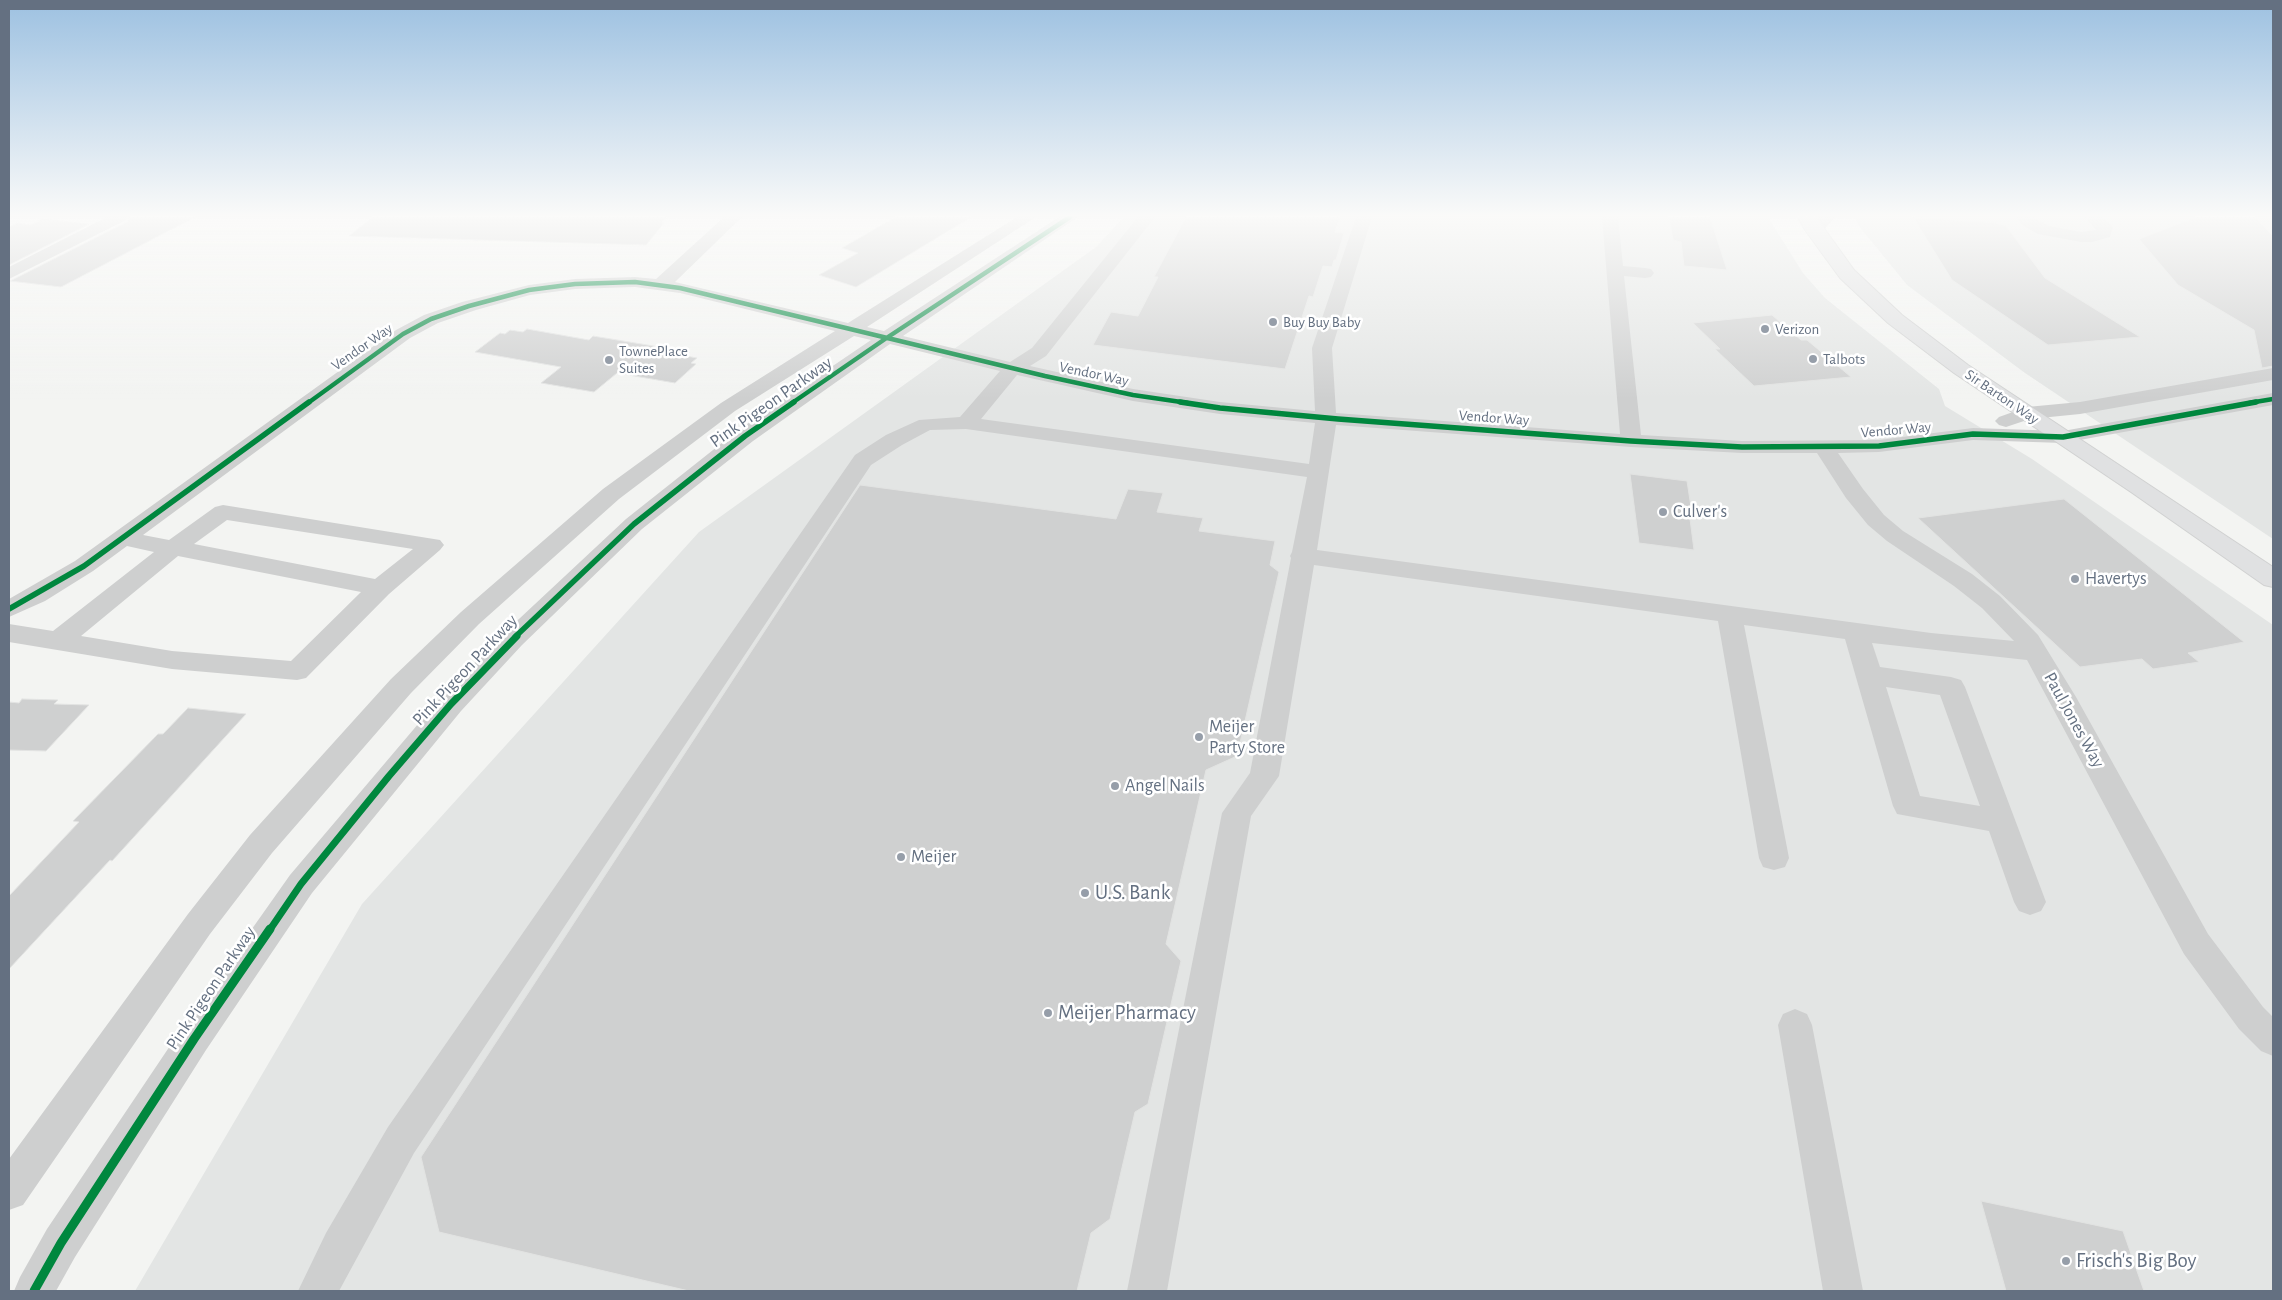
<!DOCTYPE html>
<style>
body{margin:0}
#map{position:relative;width:2282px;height:1300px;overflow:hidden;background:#f3f4f2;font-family:"Alegreya Sans",sans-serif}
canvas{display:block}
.frame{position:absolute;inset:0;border:10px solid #647081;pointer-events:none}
</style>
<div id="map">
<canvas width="2282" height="1300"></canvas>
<div class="frame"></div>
</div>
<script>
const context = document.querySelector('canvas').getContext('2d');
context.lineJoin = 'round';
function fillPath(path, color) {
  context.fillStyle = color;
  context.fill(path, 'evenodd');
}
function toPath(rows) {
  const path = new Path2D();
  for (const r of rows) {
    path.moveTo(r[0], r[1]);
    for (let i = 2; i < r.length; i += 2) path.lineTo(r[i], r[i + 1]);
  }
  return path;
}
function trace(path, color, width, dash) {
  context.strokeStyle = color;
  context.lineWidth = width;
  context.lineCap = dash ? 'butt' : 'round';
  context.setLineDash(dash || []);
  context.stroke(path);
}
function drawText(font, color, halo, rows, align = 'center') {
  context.font = font + ' "Alegreya Sans",sans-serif';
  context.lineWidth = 5;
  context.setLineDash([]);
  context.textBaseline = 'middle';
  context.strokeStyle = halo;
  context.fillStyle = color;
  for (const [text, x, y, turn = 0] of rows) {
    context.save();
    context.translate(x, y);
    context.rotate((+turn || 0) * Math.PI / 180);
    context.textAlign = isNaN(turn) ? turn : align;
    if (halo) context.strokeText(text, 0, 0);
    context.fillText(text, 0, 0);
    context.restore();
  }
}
fillPath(toPath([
 [1124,217,1768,217,1803,273,1825,298,1939,389,1945,406,2032,459,2273,625,2273,1291,135,1291,362,904,699,532,1096,247],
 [1855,217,2273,217,2273,539,2025,373,1907,285,1858,225]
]), '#e3e5e4');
const building = toPath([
 [130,217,195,217,61,287,10,281,127,222,130,217],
 [373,217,666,217,661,223,664,223,646,245,349,236,373,217],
 [896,217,971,217,856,287,819,275,858,253,842,248,896,217],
 [1186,217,1340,217,1335,232,1344,233,1336,260,1334,260,1332,267,1323,266,1313,297,1309,296,1285,369,1093,345,1111,312,1138,316,1158,277,1154,277,1186,217],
 [1669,217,1710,217,1727,270,1684,266,1681,242,1673,240,1669,217],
 [1913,217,1997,223,2006,226,2045,278,2140,337,2048,345,1952,280,1913,217],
 [2196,217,2255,217,2273,236,2273,366,2262,368,2254,330,2178,285,2139,239,2196,217],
 [43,219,89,224,9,265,9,227,17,223,31,225,43,219],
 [1772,315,1801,340,1807,340,1851,377,1754,386,1715,349,1720,349,1693,323,1772,315],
 [527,329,589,340,593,336,690,352,686,356,697,358,691,363,696,364,675,383,617,373,594,392,541,383,561,367,475,352,500,333,505,334,510,330,523,332,527,329],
 [1630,474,1687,481,1693,520,1690,519,1694,550,1639,543,1630,474],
 [860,485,1116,519,1128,489,1163,493,1157,512,1203,518,1199,531,1275,541,1270,565,1279,572,1237,756,1206,770,1166,944,1181,961,1148,1104,1135,1112,1110,1219,1091,1233,1077,1291,689,1291,439,1232,421,1157,860,485],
 [2064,499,2244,642,2188,653,2199,662,2153,669,2142,659,2080,667,1918,518,2064,499],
 [22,699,58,700,54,704,89,705,46,751,9,750,9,702,19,703,22,699],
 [188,708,246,714,112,861,110,860,9,969,9,896,79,822,73,821,158,734,163,734,188,708],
 [1981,1201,2123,1231,2144,1291,2006,1291,1981,1201]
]);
fillPath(building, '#cfd0d0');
trace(building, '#e2e3e2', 1);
const major = toPath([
 [1798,217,1816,217,1854,270,1902,315,1968,365,2273,567,2273,587,2264,585,2131,492,1954,373,1888,323,1840,278,1805,230,1798,217]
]);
trace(major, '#d0d1d1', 2);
fillPath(toPath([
 [107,217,128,217,126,220,9,279,9,267,107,217],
 [724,217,742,217,675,282,848,323,1017,217,1036,217,867,327,884,331,1059,217,1078,217,903,336,1010,362,1032,348,1138,217,1155,217,1046,356,1030,366,1133,389,1220,402,1315,411,1312,348,1356,217,1372,217,1332,348,1336,413,1620,434,1602,217,1618,217,1623,266,1645,268,1651,269,1654,273,1651,277,1645,278,1624,276,1641,435,1742,441,1879,440,1973,428,2063,431,2273,393,2273,405,2063,443,1973,440,1879,452,1838,453,1863,489,1884,515,1903,531,1972,574,2000,596,2038,635,2076,697,2208,934,2263,1007,2273,1017,2273,1056,2261,1051,2239,1029,2184,954,2027,660,1872,643,1880,667,1951,677,1961,680,1965,687,2046,902,2041,911,2030,915,2019,911,2014,902,1989,831,1897,814,1893,806,1845,639,1744,625,1789,858,1785,867,1774,870,1763,867,1759,858,1718,621,1314,565,1279,776,1251,816,1167,1291,1127,1291,1222,813,1250,773,1291,558,1290,556,1292,552,1307,477,966,429,930,430,902,445,871,465,414,1153,339,1291,298,1291,326,1233,388,1127,855,455,886,435,919,420,960,417,1000,371,890,344,753,441,642,529,522,645,461,711,312,893,206,1050,75,1257,56,1291,14,1291,20,1277,47,1229,182,1028,290,875,441,697,504,633,626,519,737,431,871,340,854,336,735,411,619,499,479,624,411,693,272,853,210,934,23,1205,9,1210,9,1159,188,914,250,835,391,679,461,612,603,489,721,403,835,331,680,293,635,287,575,289,530,295,476,310,438,323,410,338,143,535,169,540,215,507,223,505,440,540,444,545,440,550,389,594,306,678,297,680,172,669,9,642,9,624,53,631,154,552,127,546,93,571,45,601,9,617,9,599,75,561,396,330,424,315,462,302,529,285,575,279,635,277,656,279,724,217],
 [1017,375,1133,401,1220,414,1315,423,1309,464,981,419,1017,375],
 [1336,425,1631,447,1742,453,1817,453,1846,498,1868,525,1887,541,1954,586,1982,608,2014,641,1931,633,1317,550,1336,425],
 [227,520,413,549,375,579,194,544,227,520],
 [178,556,361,592,291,661,172,651,81,636,178,556],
 [1886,687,1940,695,1980,806,1920,796,1886,687],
 [1818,217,1835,217,1820,234,1808,234,1806,230,1818,217],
 [2016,217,2033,217,2049,226,2081,232,2096,230,2085,217,2103,217,2113,227,2110,237,2092,242,2081,242,2038,234,2022,225,2016,217],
 [2273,368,2273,380,2080,414,2030,419,2006,427,1999,425,1995,421,1999,417,2027,407,2080,402,2273,368],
 [1795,1009,1807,1014,1812,1025,1863,1291,1823,1291,1778,1025,1783,1014,1795,1009]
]), '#cecfcf');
fillPath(major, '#e0e1e2');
trace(toPath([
 [308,403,403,334,431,319,469,306,529,290,575,284,635,282,680,288,1045,376,1133,395,1188,403],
 [792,403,885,339,1070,217],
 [2249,403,2273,399]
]), '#00873e', 4.5);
trace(toPath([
 [1180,402,1220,408,1338,419,1631,441,1742,447,1879,446,1973,434,2063,437,2256,402],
 [9,609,84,566,309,402],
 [515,637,634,524,745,436,794,402]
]), '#00873e', 5.5);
trace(toPath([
 [269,931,301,884,389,776,451,704,517,636]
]), '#00873e', 7);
trace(toPath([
 [34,1291,61,1243,194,1039,270,929]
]), '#00873e', 9);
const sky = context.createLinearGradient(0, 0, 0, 399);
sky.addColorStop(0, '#9dc1e1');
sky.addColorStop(0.54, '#fafaf9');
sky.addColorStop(1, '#fafaf900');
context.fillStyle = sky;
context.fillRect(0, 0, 2282, 399);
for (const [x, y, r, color] of [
 [1273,322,5,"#969ea9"],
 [1765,329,5,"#969ea9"],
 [1813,359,5,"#969ea9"],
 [609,360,5,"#969ea9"],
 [1663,512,5,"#969ea9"],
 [2075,579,5,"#969ea9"],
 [1199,737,5,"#969ea9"],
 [1115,786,5,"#969ea9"],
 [901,857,5,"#969ea9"],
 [1085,893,5,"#969ea9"],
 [1048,1013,5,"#969ea9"],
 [2066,1261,5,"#969ea9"]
]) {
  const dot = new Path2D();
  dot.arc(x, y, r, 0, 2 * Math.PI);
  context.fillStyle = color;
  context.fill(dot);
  trace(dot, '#fff', 2);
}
drawText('15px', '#647081', '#fff', [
 ["Buy Buy Baby",1283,322],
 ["Verizon",1775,329],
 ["TownePlace",619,351],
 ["Suites",619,368],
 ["Talbots",1823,359]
], 'left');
drawText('15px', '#647081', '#fff', [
 ["Vendor Way",362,347,-35],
 ["Vendor Way",1094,374,12],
 ["Sir Barton Way",2002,397,34],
 ["Vendor Way",1494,418,4],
 ["Vendor Way",1896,430,-5]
]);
drawText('18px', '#647081', '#fff', [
 ["Pink Pigeon Parkway",771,402,-35],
 ["Pink Pigeon Parkway",465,670,-47],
 ["Paul Jones Way",2074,720,61],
 ["Pink Pigeon Parkway",211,988,-56]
]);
drawText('18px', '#647081', '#fff', [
 ["Culver's",1673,512],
 ["Havertys",2085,579],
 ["Meijer",1209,727],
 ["Party Store",1209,748],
 ["Angel Nails",1125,786],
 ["Meijer",911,857]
], 'left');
drawText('21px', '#647081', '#fff', [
 ["U.S. Bank",1095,893],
 ["Meijer Pharmacy",1058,1013],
 ["Frisch's Big Boy",2076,1261]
], 'left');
</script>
